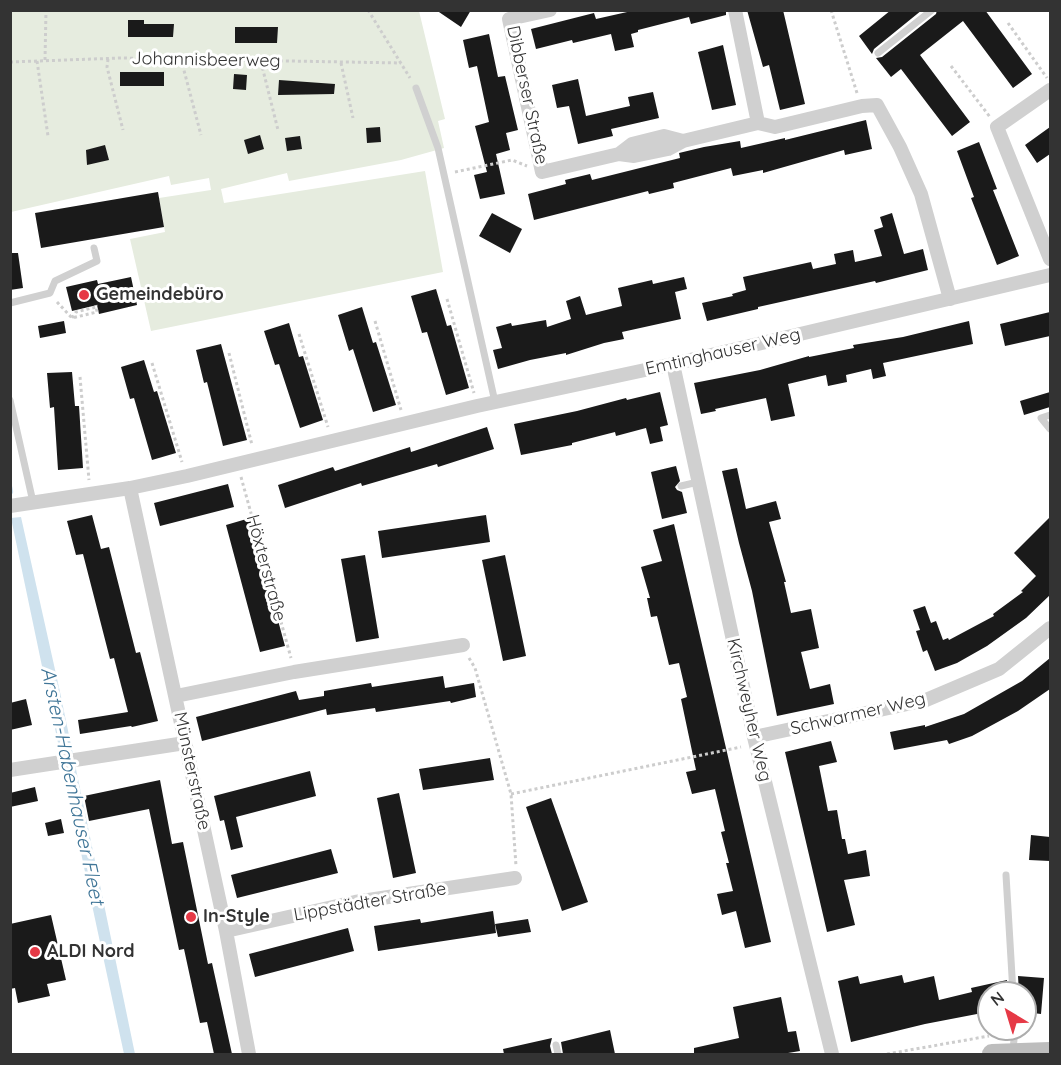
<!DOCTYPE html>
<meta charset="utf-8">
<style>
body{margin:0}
#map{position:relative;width:1061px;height:1065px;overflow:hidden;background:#fff;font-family:Quicksand,sans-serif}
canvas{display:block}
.frame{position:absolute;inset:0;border:12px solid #333;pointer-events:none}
.north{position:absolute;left:977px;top:981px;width:60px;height:60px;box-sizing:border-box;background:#fff;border:2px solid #adadad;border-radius:50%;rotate:322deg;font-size:16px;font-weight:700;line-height:24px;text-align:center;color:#333}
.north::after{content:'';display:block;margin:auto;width:21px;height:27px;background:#e63946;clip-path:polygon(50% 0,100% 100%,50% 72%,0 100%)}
</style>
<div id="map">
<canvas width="1061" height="1065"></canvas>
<div class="frame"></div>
<div class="north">N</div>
</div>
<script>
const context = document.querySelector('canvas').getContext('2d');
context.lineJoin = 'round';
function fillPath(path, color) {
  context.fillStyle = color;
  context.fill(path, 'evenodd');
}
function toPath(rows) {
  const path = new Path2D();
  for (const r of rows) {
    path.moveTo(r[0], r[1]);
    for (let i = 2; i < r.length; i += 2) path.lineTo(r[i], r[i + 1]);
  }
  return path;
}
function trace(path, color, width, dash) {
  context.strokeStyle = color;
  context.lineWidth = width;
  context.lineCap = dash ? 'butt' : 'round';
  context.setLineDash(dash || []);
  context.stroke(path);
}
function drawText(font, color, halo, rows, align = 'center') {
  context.font = font + ' Quicksand,sans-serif';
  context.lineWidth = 6;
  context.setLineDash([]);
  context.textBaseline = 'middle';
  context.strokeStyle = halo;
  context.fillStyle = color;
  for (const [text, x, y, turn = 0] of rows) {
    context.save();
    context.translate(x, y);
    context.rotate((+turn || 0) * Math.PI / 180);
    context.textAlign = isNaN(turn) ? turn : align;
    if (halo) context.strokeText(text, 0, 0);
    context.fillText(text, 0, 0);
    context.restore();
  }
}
fillPath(toPath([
 [10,11,419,11,445,119,438,121,444,148,401,160,289,181,287,173,221,189,224,203,425,171,443,272,151,331,130,239,165,232,159,198,211,190,209,178,171,185,169,176,11,212]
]), '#e6ecdf');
fillPath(toPath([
 [21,517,60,692,135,1054,124,1054,89,891,11,518]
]), '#cfe2ee');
trace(toPath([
 [10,487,11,492]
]), '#cfe2ee', 4.5);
fillPath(toPath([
 [436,10,471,10,461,27],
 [636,10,726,10,726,15,691,24,689,17,638,30,638,32,631,34,634,47,615,51,611,34,573,43,572,40,536,49,531,29,594,13,596,19],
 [747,10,783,10,805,104,780,110,769,65,763,67],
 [891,10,922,10,874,49,872,54,859,36],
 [937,10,985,10,1032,74,1013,88,963,21,920,55,970,122,952,136,901,69,891,77,876,58,882,57,936,14],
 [128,20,144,20,144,24,174,24,173,37,128,37],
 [235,27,278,27,277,43,235,43],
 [489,34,498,77,505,76,518,130,506,133,510,150,496,154,505,194,480,199,474,175,487,172,475,126,489,122,477,66,469,68,463,40],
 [723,45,736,105,712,110,698,52],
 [120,72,164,72,164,86,120,86],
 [234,74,247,75,246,90,233,89],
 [578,79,586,116,630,106,628,97,653,92,659,118,611,129,613,136,578,144,569,106,557,108,552,85],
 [279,80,335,84,334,94,278,95],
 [866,120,872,149,845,155,844,150,763,173,763,170,733,176,731,168,673,183,674,188,649,194,648,191,534,220,528,194,566,184,565,180,590,174,592,180,680,158,679,153,704,147,740,141,741,148,785,138,785,140],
 [380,127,381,142,367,143,366,128],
 [1050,127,1050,154,1037,163,1025,145],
 [260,135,264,149,248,154,244,140],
 [300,136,302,149,287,151,285,138],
 [979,142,997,189,993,190,1019,256,997,265,971,198,974,197,957,151],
 [105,145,109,160,87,165,86,150],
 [158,192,164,227,41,248,35,213],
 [492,213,522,229,510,253,479,236],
 [892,213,904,254,923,249,928,270,876,283,875,281,758,307,758,309,707,321,702,303,733,296,732,294,746,290,743,277,811,262,813,269,836,264,834,254,853,250,855,262,882,256,874,230,883,227,880,217],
 [10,253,18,253,23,288,10,290],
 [131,277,137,305,99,314,97,305,72,311,66,287,97,280,98,284],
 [684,277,687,289,675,292,681,319,622,332,624,339,604,343,566,355,566,353,530,360,498,369,493,350,502,348,496,327,511,323,512,326,546,320,547,327,571,319,566,301,580,296,586,315,622,306,618,288,652,280,653,284],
 [436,289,447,326,451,325,469,388,446,395,427,332,422,333,411,296],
 [362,307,373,343,376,342,396,405,373,412,353,349,349,351,338,315],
 [1050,312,1050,336,1005,346,1000,324],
 [64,321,66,333,40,338,38,326],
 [969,321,973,344,883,363,886,376,873,379,871,369,846,375,847,382,828,386,826,375,788,384,795,416,771,421,766,398,715,409,716,411,701,414,694,383,760,370,809,356,809,357,854,348,853,345,903,337],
 [289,323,299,357,303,356,323,420,300,428,279,364,275,365,264,331],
 [221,344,247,440,223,446,207,382,204,383,196,350],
 [144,360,154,392,157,391,176,453,152,460,134,398,130,399,121,367],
 [72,372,75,406,79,406,83,468,58,470,54,407,50,408,47,373],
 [660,392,668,425,660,427,663,441,650,444,646,428,616,436,615,432,572,443,572,445,521,455,514,424,577,411,626,398,627,400],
 [1050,392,1050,407,1024,415,1020,401],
 [487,427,494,449,438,467,437,464,362,486,361,483,285,508,278,485,333,467,335,471,410,447,411,452],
 [676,466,680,481,675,487,677,490,682,492,687,513,662,519,651,472],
 [737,468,746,509,776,501,781,519,769,522,786,582,784,582,791,613,811,609,819,648,801,652,810,689,830,684,834,704,777,716,752,591,739,543,722,471],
 [228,484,234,507,160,526,154,503],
 [92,515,101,549,109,547,136,653,140,652,158,721,132,727,131,726,80,734,78,720,128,712,114,658,110,659,83,554,76,555,67,521],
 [486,515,490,542,382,558,378,531],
 [1050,517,1050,595,1026,618,987,646,957,663,935,671,927,650,923,652,916,631,920,630,913,610,925,606,931,623,936,621,943,640,948,638,949,640,994,616,993,614,1023,592,1021,591,1036,576,1014,553],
 [250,518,285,646,260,652,226,525],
 [674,524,771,942,745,948,736,911,722,915,717,894,733,891,726,863,729,863,721,832,725,831,715,789,692,794,686,772,696,770,681,699,687,697,679,663,669,665,657,616,651,617,647,598,650,598,641,567,662,561,653,530],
 [365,555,379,638,356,642,341,559],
 [505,555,526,656,503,661,482,560],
 [1050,658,1050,689,1018,711,972,736,949,744,947,740,894,750,890,732,925,725,925,727,964,714,1022,681],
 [443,676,445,688,474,683,476,697,451,703,450,701,376,712,375,708,327,715,326,709,202,741,196,717,296,691,299,700,324,696,324,691,371,683,372,687],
 [26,699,32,725,10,730,10,703],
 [831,741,837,762,819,766,828,811,837,810,842,839,845,839,848,854,866,850,870,876,844,880,855,925,827,932,785,752],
 [490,758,494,780,423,790,419,769],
 [310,771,316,796,236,817,243,847,231,850,224,820,220,821,214,796],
 [160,780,172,844,183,842,208,964,212,963,232,1054,214,1054,207,1022,200,1023,184,949,179,950,149,809,89,821,84,796],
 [35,787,38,801,10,807,10,793],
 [399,793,416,873,393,878,377,798],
 [551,798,588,902,562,911,526,807],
 [61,819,64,833,48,836,45,823],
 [1031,835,1050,837,1050,861,1029,860],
 [331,849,338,873,237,898,231,875],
 [493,911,496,933,378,951,374,926,420,919,421,923],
 [51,915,66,980,47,984,50,996,18,1003,15,988,10,989,10,924],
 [528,919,531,932,498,937,495,924],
 [348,928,354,951,255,977,249,954],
 [902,975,904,983,934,976,939,1000,972,992,971,988,1007,980,1007,993,989,993,989,1010,977,1014,925,1024,851,1042,838,981,858,976,860,984],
 [1018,976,1044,978,1041,1014,1025,1012,1025,993,1019,993],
 [781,997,788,1032,796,1031,800,1051,782,1054,694,1054,694,1048,739,1038,733,1007],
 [610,1030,615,1054,563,1054,561,1042],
 [552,1038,550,1046,552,1054,504,1054,503,1049]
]), '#1a1a1a');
trace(toPath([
 [368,10,410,78],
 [831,10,857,93],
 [1008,23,1047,78],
 [108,59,107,67,123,130],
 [181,59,201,135],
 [45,60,46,10],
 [37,61,48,136],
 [10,62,121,58,401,63],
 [261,62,278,130],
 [341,63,353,118],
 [951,66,990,117],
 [455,172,512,160,527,166],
 [447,299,474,393],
 [57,302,72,318,97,312,96,305],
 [72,318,76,312,96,307],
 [375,321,401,410],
 [299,334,328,427],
 [229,353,252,445],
 [152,363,182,462],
 [80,377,89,480],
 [241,477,291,658],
 [469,658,475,668,511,794,516,866],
 [511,794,741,747],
 [887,1054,989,1036]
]), '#cdcdcd', 3, [3, 3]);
trace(toPath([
 [878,53,932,10],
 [416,88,438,148,495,402],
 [10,303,50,293,55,281,97,261,94,248],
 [10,400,33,502],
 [1050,415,1041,418,1050,429],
 [681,486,698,482],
 [1006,875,1013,993],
 [556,1045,558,1054],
 [1013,1050,1015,1029]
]), '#d0d0d0', 7);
trace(toPath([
 [550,10,509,19,542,172,619,154,632,144,664,136,683,141,758,123,775,127,862,106,877,105,900,147,921,194,950,299],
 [735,10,758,123],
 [1050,90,997,127,1050,259],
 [619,154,634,156,668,149,683,141],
 [673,364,754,737,832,1054],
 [130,488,226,931,249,1054],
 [10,506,130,488,187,476,477,406,673,364,1050,275],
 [176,696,294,672,463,645],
 [754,737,926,700,999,669,1050,628],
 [10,770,185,743],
 [226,931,355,902,515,878]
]), '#d0d0d0', 14);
trace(toPath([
 [992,1054,1050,1052]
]), '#bdbdbd', 20);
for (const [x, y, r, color] of [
 [84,295,6,"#e63946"],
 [191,917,6,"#e63946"],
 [35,952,6,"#e63946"]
]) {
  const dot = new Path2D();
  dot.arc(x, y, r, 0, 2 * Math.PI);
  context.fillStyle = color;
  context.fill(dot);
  trace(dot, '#fff', 2);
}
drawText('18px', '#333', '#fff', [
 ["Johannisbeerweg",206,60,1],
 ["Dibberser Straße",527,95,78],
 ["Emtinghauser Weg",723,352,-13],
 ["Höxterstraße",266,568,75],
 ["Kirchweyher Weg",749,710,77],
 ["Schwarmer Weg",858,714,-13],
 ["Münsterstraße",192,771,78],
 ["Lippstädter Straße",370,902,-10]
]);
drawText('bold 18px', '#333', '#fff', [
 ["Gemeindebüro",96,295],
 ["In-Style",203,917],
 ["ALDI Nord",47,952]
], 'left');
drawText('italic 20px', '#3f7597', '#fff', [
 ["Arsten-Habenhauser Fleet",72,786,78]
]);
</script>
